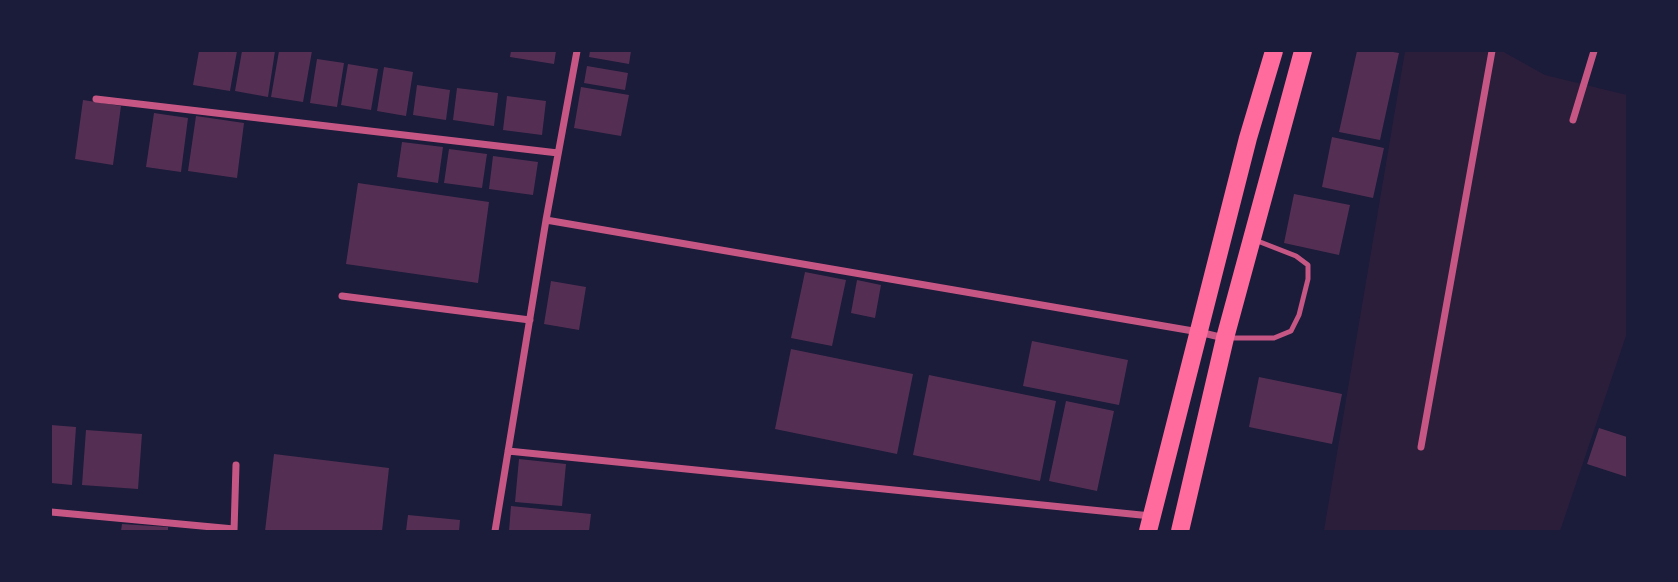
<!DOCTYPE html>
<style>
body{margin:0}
#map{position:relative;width:1678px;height:582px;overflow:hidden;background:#1b1b3a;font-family:Ubuntu,sans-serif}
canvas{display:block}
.frame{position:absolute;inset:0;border:52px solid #1b1b3a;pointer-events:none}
</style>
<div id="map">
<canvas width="1678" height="582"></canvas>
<div class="frame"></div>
</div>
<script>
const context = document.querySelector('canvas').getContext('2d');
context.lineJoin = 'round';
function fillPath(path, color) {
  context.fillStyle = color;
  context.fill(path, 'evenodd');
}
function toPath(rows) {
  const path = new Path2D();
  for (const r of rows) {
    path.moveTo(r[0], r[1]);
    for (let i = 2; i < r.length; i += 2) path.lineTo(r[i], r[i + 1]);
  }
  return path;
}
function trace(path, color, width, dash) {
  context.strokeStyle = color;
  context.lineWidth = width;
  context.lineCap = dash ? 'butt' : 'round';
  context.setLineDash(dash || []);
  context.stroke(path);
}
fillPath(toPath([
 [1405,51,1502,51,1545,75,1627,95,1627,333,1560,531,1324,530]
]), '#2a1e3b');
fillPath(toPath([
 [199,51,237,51,230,91,193,85],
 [242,51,275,51,268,97,235,91],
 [279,51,312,51,303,102,271,97],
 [511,51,556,51,554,64,510,57],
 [590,51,631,51,629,64,589,57],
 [1357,51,1387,51,1399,53,1380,140,1339,132],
 [317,59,344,63,337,107,310,103],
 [348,64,378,69,371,110,341,105],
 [587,66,628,73,625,90,584,83],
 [384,67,413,72,406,116,377,111],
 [417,85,450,90,446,120,413,115],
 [581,87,629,95,621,136,574,128],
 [457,88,498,93,494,126,453,120],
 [507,96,546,101,542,135,503,130],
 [83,100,121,106,113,165,75,159],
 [154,113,188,118,181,172,146,167],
 [196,116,244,123,237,178,188,171],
 [1332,137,1384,148,1373,198,1322,187],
 [402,142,443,147,438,183,397,177],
 [449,149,487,154,482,188,444,183],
 [493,156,538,162,533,195,489,189],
 [358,183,489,202,478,283,346,264],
 [1294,194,1350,205,1339,255,1284,243],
 [805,272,846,280,832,346,791,338],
 [857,280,881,285,875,318,851,313],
 [551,281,586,287,579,330,544,324],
 [1032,341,1128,360,1119,405,1023,386],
 [791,349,913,374,897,454,775,429],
 [929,375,1056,401,1040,481,913,455],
 [1259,377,1342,394,1332,444,1249,427],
 [1066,401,1114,411,1097,491,1049,481],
 [51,425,76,427,72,485,51,483],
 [1599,428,1627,437,1627,477,1587,464],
 [86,430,142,434,138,489,82,485],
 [274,454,389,468,382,531,265,531],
 [519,459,566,464,562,506,515,502],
 [511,506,591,514,589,531,509,531],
 [408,515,460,520,459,531,406,531],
 [122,524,168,527,168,531,121,531]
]), '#542f53');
trace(toPath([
 [1228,338,1274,338,1291,331,1299,315,1308,279,1308,265,1296,256,1255,240]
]), '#c65784', 5);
trace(toPath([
 [577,51,546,220,1199,332,1224,338],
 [96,99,558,153],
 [1573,120,1594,51],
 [342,296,530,320],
 [1421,447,1492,51],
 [508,451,1151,516],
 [51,512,234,529],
 [234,531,236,465],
 [495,531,546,220]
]), '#c65784', 7);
trace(toPath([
 [1148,531,1248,138,1274,51],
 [1180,531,1225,338,1303,51]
]), '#ff6b9d', 18);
</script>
